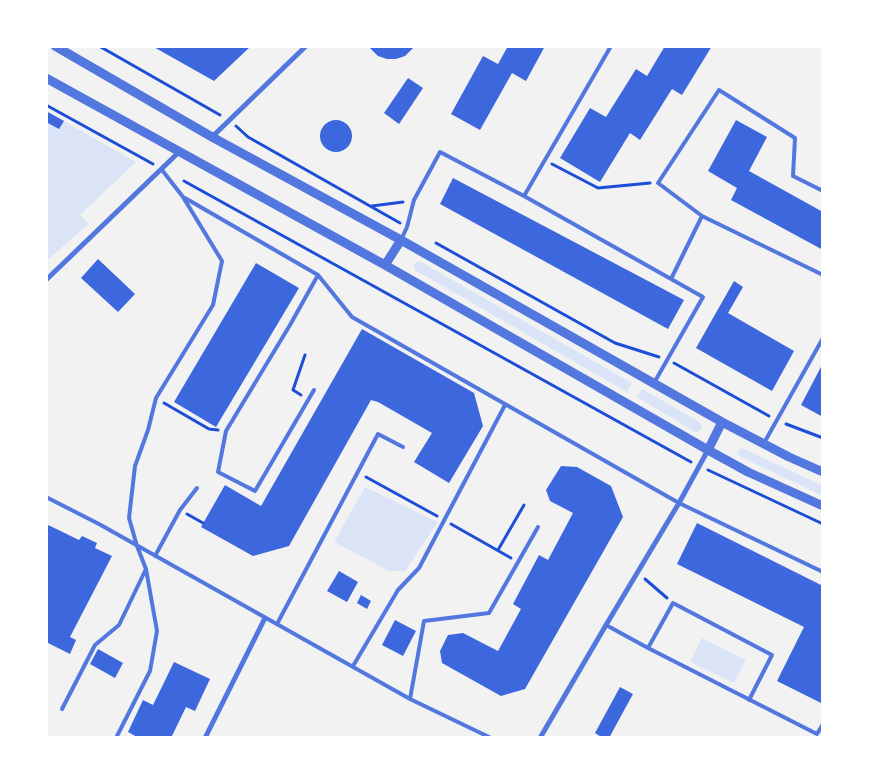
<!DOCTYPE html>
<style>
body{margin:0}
#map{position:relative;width:869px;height:784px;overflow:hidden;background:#f2f2f2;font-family:"Crimson Pro",serif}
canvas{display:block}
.frame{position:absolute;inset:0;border:48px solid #fff;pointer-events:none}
</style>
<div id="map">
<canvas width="869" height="784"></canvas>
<div class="frame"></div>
</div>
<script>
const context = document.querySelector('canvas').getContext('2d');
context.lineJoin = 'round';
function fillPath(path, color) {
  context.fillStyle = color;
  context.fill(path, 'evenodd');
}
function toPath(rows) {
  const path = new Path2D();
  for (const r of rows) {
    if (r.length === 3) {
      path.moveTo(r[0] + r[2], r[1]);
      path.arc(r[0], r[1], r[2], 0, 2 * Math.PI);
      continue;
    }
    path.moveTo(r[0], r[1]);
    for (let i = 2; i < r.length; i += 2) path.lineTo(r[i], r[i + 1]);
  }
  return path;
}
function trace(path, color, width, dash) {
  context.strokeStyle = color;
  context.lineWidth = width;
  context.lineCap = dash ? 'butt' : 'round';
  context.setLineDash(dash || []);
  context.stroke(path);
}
fillPath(toPath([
 [46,111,136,162,80,215,89,224,46,261],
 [416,262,421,262,632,383,627,392,415,270,414,264],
 [642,389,700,422,702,428,698,432,695,432,637,397],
 [742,448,823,486,823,496,739,456,738,451],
 [365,487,438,522,405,571,389,571,334,542],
 [702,638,746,660,734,683,690,662]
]), '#dbe4f7');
fillPath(toPath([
 [152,46,251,46,214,81],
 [368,46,415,46,405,56,396,59,387,59,378,56],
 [508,46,545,46,526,81,512,73,480,130,451,114,483,56,498,64],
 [665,46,712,46,682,95,672,89,640,140,630,133,600,182,560,158,590,108,606,117,636,69,647,76],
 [408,78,423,88,399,124,384,113],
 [46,111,64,121,59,129,46,122],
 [736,120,767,137,749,171,823,212,823,250,731,200,737,188,708,171],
 [336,136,16],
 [453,178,684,300,668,329,440,204],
 [98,259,135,294,118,312,81,278],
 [256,263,299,288,216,427,174,402],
 [734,281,743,287,728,313,794,351,772,391,696,348],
 [362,329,474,393,483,426,449,483,414,462,432,433,378,402,371,400,289,546,253,556,201,527,225,485,261,506],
 [823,363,823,417,801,405],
 [561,466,577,467,611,486,623,517,525,689,501,696,442,663,440,651,448,635,463,633,498,651,521,609,513,604,539,555,548,560,573,513,550,501,546,490],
 [697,523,823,586,823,704,777,681,804,627,677,564],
 [46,524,79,540,82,536,97,543,95,548,112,556,70,637,76,640,70,654,46,642],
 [339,571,358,582,347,602,327,591],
 [361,595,371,601,367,609,357,603],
 [395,620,416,631,403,656,382,645],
 [98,649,123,663,115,678,90,664],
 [174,662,210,679,195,711,186,707,171,738,139,738,128,732,143,700,153,705],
 [620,687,633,694,609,738,603,738,595,733]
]), '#3d67dc');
trace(toPath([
 [99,46,220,115],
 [46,105,153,164],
 [236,126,248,137,400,223],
 [552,164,598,188,650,183],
 [184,181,691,462],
 [372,206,403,202],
 [436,243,615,343,659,357],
 [674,363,769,416],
 [301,395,293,390,305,355],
 [164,403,209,429,218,430],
 [786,424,823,438],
 [708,470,823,524],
 [366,477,437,516],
 [187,514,203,523],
 [451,524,511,558],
 [498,550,524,505],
 [645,579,667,598]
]), '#1d4ed8', 3);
trace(toPath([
 [823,191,793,176,795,138,719,90,658,183,702,216,823,275],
 [524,196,611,46],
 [185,198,318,275],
 [401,240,407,227,414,200,440,152,524,196,671,279,703,297,654,383],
 [671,279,702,216],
 [314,390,255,491,218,472,226,431,290,325,318,275,352,317,679,503,823,572],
 [764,443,823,338],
 [46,497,99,524,410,699,491,738],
 [155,556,180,510,197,488],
 [277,624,378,434,403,447],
 [606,625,648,648,817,734,823,724],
 [648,648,673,603,772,655,749,700],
 [353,666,398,590,419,568,505,405],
 [410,699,424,621,489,613,538,527],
 [62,709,95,645,119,625,146,569],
 [116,738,150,671,157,631,146,569,137,546,129,518,135,466,148,430,156,398,213,305,222,261,183,197,162,170]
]), '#5277de', 4);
trace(toPath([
 [212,137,306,46],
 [46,280,179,152],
 [205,738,265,618],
 [540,738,606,625,679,503,708,450]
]), '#5277de', 5);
trace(toPath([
 [55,46,212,137,401,240,722,422,789,457,823,472],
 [46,78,385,265,708,450,748,472,823,506],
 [385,265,401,240],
 [708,450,722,422]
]), '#5277de', 9);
</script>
